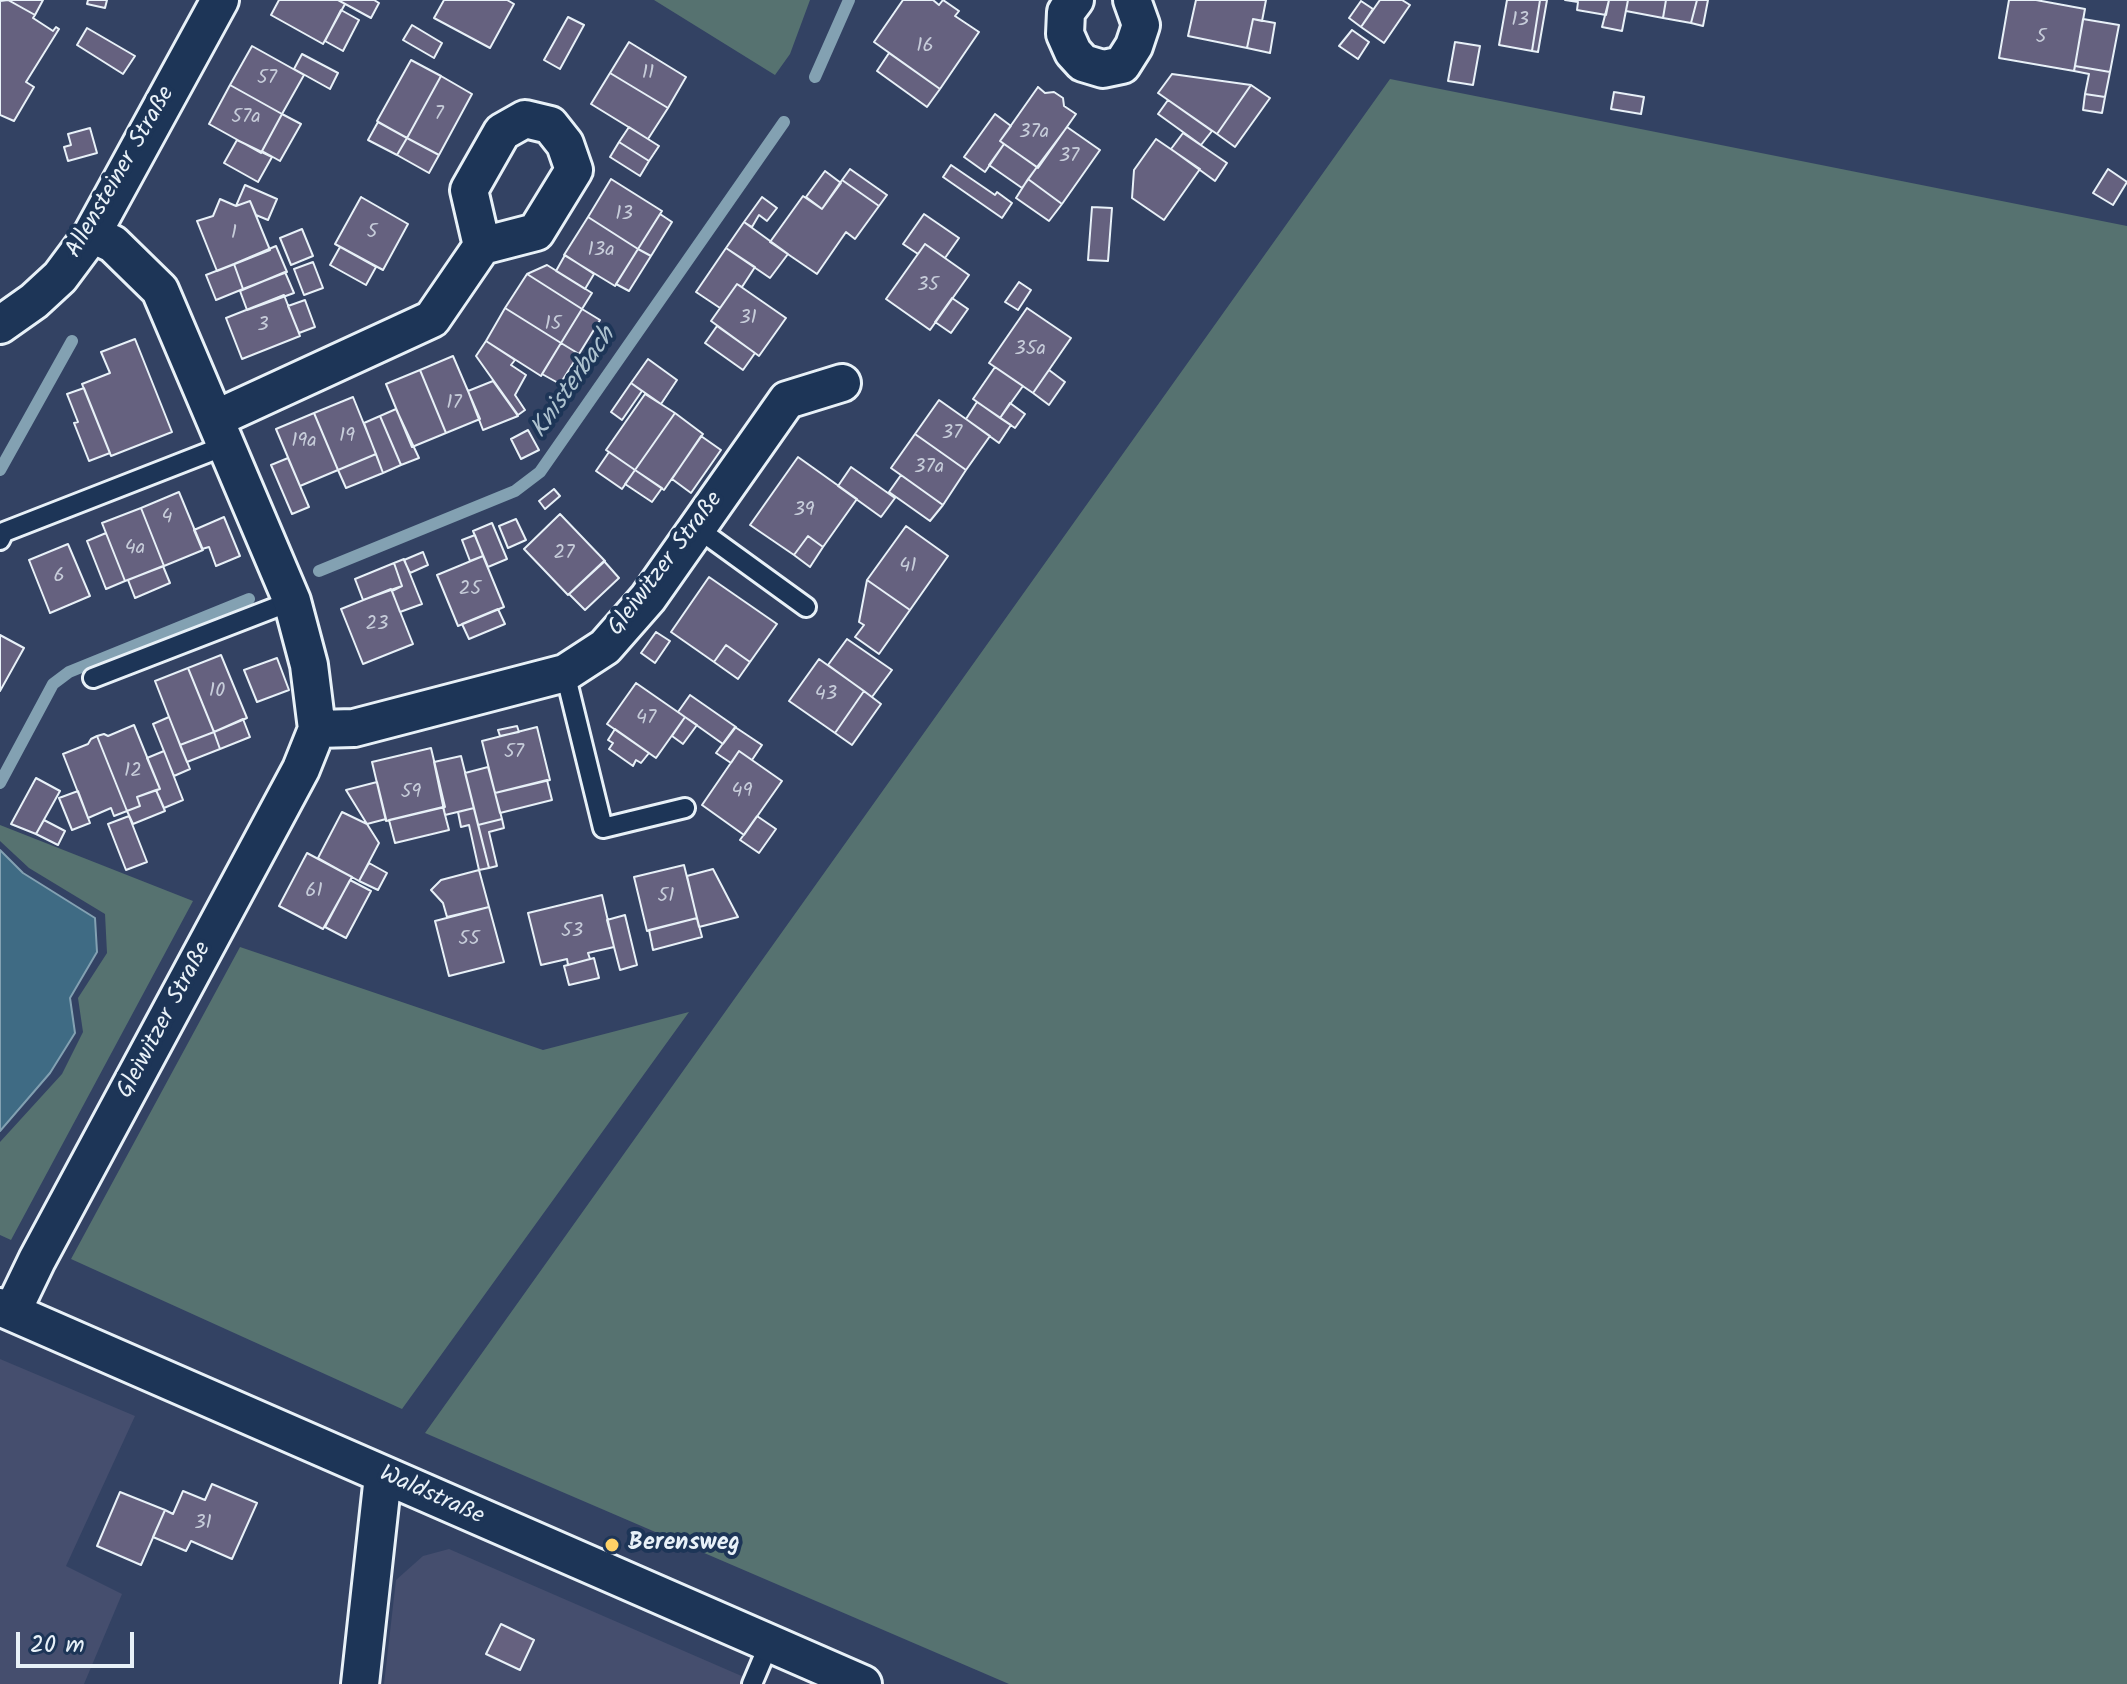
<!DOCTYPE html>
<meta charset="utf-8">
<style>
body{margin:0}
#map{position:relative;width:2127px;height:1684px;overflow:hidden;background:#334263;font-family:Kalam,sans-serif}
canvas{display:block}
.scale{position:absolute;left:16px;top:1632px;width:118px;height:36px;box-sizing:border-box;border:4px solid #e8f1f8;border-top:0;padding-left:10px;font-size:24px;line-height:28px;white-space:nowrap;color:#e8f1f8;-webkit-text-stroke:6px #1d3557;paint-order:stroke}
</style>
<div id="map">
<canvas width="2127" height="1684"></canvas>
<div class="scale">20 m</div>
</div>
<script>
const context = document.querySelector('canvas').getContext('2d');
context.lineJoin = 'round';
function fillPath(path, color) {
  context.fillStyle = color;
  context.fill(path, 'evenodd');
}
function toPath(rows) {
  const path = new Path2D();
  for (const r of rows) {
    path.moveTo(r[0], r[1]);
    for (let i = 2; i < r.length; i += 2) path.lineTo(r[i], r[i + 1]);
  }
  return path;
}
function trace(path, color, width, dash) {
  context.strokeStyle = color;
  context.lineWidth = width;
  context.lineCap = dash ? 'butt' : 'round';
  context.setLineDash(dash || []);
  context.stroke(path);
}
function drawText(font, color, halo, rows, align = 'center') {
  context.font = font + ' Kalam,sans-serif';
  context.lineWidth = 8;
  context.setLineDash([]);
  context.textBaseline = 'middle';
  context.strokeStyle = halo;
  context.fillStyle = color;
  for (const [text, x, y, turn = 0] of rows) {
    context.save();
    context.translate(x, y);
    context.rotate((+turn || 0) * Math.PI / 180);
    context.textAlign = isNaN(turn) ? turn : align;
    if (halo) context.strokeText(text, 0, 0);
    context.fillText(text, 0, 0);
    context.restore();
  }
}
fillPath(toPath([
 [0,1359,135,1416,66,1566,122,1594,84,1684,0,1684],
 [449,1549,760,1684,384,1684,396,1580,423,1556]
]), '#454e6e');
fillPath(toPath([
 [654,0,810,0,790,54,775,75],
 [1390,79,2127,226,2127,1684,1009,1684,425,1433],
 [0,825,193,901,11,1240,0,1235,0,1142,62,1074,83,1032,78,998,107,953,105,914,29,868,0,841],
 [240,947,543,1050,689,1012,402,1409,71,1259]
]), '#567270');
const water = toPath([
 [0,850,23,873,95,918,97,952,70,998,75,1033,50,1073,0,1131,0,850]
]);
fillPath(water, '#3f6b84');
trace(water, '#83a1b2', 2);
trace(toPath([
 [815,77,849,0],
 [0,470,72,341],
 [319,571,515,491,540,472,784,122],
 [0,783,53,684,69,672,249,599]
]), '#83a1b2', 12);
const building = toPath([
 [8,0,35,15,33,18,53,31,56,27,59,29,26,82,34,87,14,121,0,115,0,1,8,0],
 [8,0,43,0,35,15,8,0],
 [88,0,107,0,105,8,87,4,88,0],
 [279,0,338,0,345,4,323,44,271,15,279,0],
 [338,0,374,0,379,3,371,18,338,0],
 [444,0,507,0,514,4,490,48,434,18,444,0],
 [903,0,933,0,939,5,943,0,959,11,955,16,979,32,940,89,874,42,903,0],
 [1196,0,1266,0,1262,21,1253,19,1247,48,1188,36,1196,0],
 [1380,0,1402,0,1410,5,1384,43,1361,27,1380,0],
 [1507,0,1540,0,1532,51,1499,45,1507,0],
 [1540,0,1547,0,1538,52,1532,51,1540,0],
 [1565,0,1609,0,1606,15,1577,10,1578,2,1565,0],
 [1609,0,1628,0,1622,31,1602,27,1609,0],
 [1628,0,1666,0,1663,18,1626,11,1628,0],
 [1666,0,1697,0,1691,23,1663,18,1666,0],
 [1697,0,1708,0,1703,26,1691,23,1697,0],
 [2009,0,2036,0,2085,9,2074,71,1999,58,2009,0],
 [1361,1,1373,9,1361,27,1349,18,1361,1],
 [341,10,359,20,343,51,325,41,341,10],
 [568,17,584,25,560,69,544,60,568,17],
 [1253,19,1275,23,1270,53,1247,48,1253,19],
 [2083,19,2119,25,2110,72,2075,66,2083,19],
 [412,25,442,43,434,58,403,40,412,25],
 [87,28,135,56,123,74,77,45,87,28],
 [1352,30,1369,42,1358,59,1339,46,1352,30],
 [629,42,686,77,668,108,610,73,629,42],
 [1455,42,1480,46,1473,85,1448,81,1455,42],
 [252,46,304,75,282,114,230,85,252,46],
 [889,53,940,89,927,107,877,71,889,53],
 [302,54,338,73,330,89,294,69,302,54],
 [411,60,441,76,407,138,377,121,411,60],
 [2075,66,2110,72,2105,97,2085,94,2089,74,2074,71,2075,66],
 [610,73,668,108,648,139,591,104,610,73],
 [1172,74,1251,85,1217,134,1158,93,1172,74],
 [441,76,472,94,439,155,407,138,441,76],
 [230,85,282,114,261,153,209,124,230,85],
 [1251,85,1270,98,1235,147,1217,134,1251,85],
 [1038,87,1045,93,1054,92,1063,98,1064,106,1076,114,1038,168,1000,141,1038,87],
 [1614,92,1644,97,1641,114,1611,109,1614,92],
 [2085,94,2105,97,2102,113,2083,110,2085,94],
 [1168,100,1212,131,1201,145,1158,114,1168,100],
 [282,114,301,124,280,161,262,151,282,114],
 [995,114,1011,126,1000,141,1004,144,985,172,964,157,995,114],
 [378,122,407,138,397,155,368,140,378,122],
 [629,127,659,146,649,161,619,142,629,127],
 [1067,127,1100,150,1062,204,1028,179,1067,127],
 [90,128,97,153,68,161,64,147,71,145,68,134,90,128],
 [1183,133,1227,163,1215,181,1171,149,1183,133],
 [407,138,439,155,429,173,397,155,407,138],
 [1156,139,1200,169,1164,220,1132,198,1134,170,1156,139],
 [237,140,272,157,258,182,224,163,237,140],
 [619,142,649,161,640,176,610,157,619,142],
 [1004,144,1037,167,1022,188,989,165,1004,144],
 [951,165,995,195,997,192,1012,203,1002,218,943,177,951,165],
 [850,169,887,195,879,206,842,180,850,169],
 [2108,169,2127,182,2113,205,2093,193,2108,169],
 [825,171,841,183,822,209,806,197,825,171],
 [611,179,662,211,638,249,588,217,611,179],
 [1028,179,1062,204,1049,221,1016,198,1028,179],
 [842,180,879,206,855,239,846,232,817,274,770,242,803,196,822,209,842,180],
 [245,185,277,199,268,220,256,215,250,201,236,206,245,185],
 [361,197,408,224,383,270,335,244,361,197],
 [762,197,777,208,767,221,759,215,752,227,744,222,762,197],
 [220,199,236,206,250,201,270,250,217,271,197,221,213,216,220,199],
 [1092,207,1112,208,1108,261,1088,260,1092,207],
 [660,214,672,222,651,256,638,249,660,214],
 [924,214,959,238,945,258,925,244,918,254,903,244,924,214],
 [588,217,638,249,615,286,564,255,588,217],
 [744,222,788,254,770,278,726,248,744,222],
 [302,229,313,256,291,265,280,238,302,229],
 [925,244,969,275,930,330,886,299,925,244],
 [276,246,287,272,243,289,234,264,276,246],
 [340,247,376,267,366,285,330,265,340,247],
 [726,248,755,267,742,287,737,284,720,308,696,292,726,248],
 [638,249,651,256,629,291,616,284,638,249],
 [565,255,594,274,585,289,556,271,565,255],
 [313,262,323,288,304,295,294,269,313,262],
 [234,264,243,289,216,300,206,275,234,264],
 [547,265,592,293,582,309,527,274,547,265],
 [285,272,294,293,247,310,240,291,285,272],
 [527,274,582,309,561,343,505,308,527,274],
 [1019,282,1031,290,1018,310,1005,302,1019,282],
 [737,284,786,318,759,356,711,321,737,284],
 [284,295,300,336,242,359,226,318,284,295],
 [952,298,968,309,951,333,935,322,952,298],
 [305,300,315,327,299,333,288,306,305,300],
 [505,308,561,343,541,376,486,341,505,308],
 [1027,308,1071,338,1033,393,989,363,1027,308],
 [582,309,600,320,579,354,561,343,582,309],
 [717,326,755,353,743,370,705,343,717,326],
 [135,339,172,432,111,456,82,384,110,373,101,352,135,339],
 [486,341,515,360,511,365,526,375,515,395,525,410,518,415,476,356,486,341],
 [561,343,579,354,560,384,542,374,561,343],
 [453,356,480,419,446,433,420,370,453,356],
 [648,359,677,380,661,404,631,383,648,359],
 [995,367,1023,386,1000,418,973,399,995,367],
 [420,370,446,433,412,447,386,384,420,370],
 [1049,370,1065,382,1049,405,1033,393,1049,370],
 [493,381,518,416,483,430,468,391,493,381],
 [631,383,642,391,622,420,611,412,631,383],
 [84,388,110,453,89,461,74,423,78,422,67,394,84,388],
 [645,394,675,413,635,470,606,450,645,394],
 [353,397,376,454,338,470,314,413,353,397],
 [939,400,990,436,966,470,915,434,939,400],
 [977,402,1011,425,999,443,966,419,977,402],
 [1010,403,1025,414,1015,428,1000,418,1010,403],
 [396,409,419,458,401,465,380,416,396,409],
 [314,413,338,470,300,486,276,429,314,413],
 [675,413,703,434,664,490,635,470,675,413],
 [380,416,401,465,383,473,364,423,380,416],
 [528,430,539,450,521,459,511,439,528,430],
 [915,434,966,470,943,505,891,468,915,434],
 [701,436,721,450,691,493,672,479,701,436],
 [609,452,635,470,622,489,596,471,609,452],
 [376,454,383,473,346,488,338,470,376,454],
 [798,457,857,499,823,547,808,536,794,555,750,525,798,457],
 [288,458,309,507,292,514,271,465,288,458],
 [851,467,895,498,881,517,838,486,851,467],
 [635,470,662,488,652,502,625,484,635,470],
 [901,475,943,505,930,521,889,492,901,475],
 [554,489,560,496,545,509,539,501,554,489],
 [179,492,203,550,164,566,141,508,179,492],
 [141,508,164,566,125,581,102,523,141,508],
 [560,514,605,561,568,595,524,549,560,514],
 [224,517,240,556,216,566,209,547,202,549,194,530,224,517],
 [516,519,526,540,508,548,499,526,516,519],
 [492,523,507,559,488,567,473,531,492,523],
 [906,526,948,556,910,610,867,580,906,526],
 [106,533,125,581,106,589,87,541,106,533],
 [475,535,483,556,470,561,462,540,475,535],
 [808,536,823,547,810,567,794,555,808,536],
 [68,544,90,596,50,613,29,560,68,544],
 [423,552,428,565,410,573,404,560,423,552],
 [483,556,504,607,458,626,437,575,483,556],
 [404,559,422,604,400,612,392,591,402,586,394,563,404,559],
 [604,561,619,578,585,610,569,594,604,561],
 [394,563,402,586,363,600,355,579,394,563],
 [163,566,170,583,135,598,128,580,163,566],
 [709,577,777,624,750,662,726,645,714,662,671,632,709,577],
 [867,580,910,610,879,654,855,637,864,625,859,622,867,580],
 [391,589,413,644,363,664,341,609,391,589],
 [498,609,505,624,469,639,462,624,498,609],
 [656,632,670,641,655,663,641,653,656,632],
 [0,635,24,648,0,691,0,635],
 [847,639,892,670,872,697,828,665,847,639],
 [726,645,750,662,738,679,714,662,726,645],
 [221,655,247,718,214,732,188,668,221,655],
 [277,658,289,690,257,702,244,670,277,658],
 [819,659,864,691,835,733,789,701,819,659],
 [188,668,214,732,180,745,155,681,188,668],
 [636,683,685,717,656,758,607,724,636,683],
 [864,691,881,704,852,745,835,733,864,691],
 [690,695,736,727,723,744,678,712,690,695],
 [169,717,190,769,174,776,153,724,169,717],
 [685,717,697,725,683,744,672,736,685,717],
 [243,719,250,737,220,749,214,732,243,719],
 [134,725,160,789,137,797,140,806,127,811,97,736,104,734,108,736,134,725],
 [517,726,519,732,500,736,498,730,517,726],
 [537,727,550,780,495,793,482,741,537,727],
 [735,727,762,745,752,760,739,751,731,763,716,753,735,727],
 [615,729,649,753,641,763,636,760,633,766,609,749,613,743,608,740,615,729],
 [214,732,220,749,187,762,180,745,214,732],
 [97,736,127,811,114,816,111,808,88,818,63,754,88,744,91,739,97,736],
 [431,748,445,807,386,821,372,762,431,748],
 [164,751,183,800,164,808,156,790,160,789,147,758,164,751],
 [739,751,782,781,744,835,702,805,739,751],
 [461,756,474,808,445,815,434,762,461,756],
 [488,767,502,819,478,825,465,773,488,767],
 [36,778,60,791,36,834,11,824,36,778],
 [547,780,552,800,500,813,495,793,547,780],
 [377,782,386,819,367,824,346,790,377,782],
 [156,790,165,811,133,824,127,811,140,806,137,797,156,790],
 [78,791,90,823,72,830,59,798,78,791],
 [443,807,449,830,395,843,389,820,443,807],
 [474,808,489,868,479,870,469,825,461,827,458,812,474,808],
 [342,812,367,824,379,843,359,881,318,858,342,812],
 [129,816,147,862,126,870,108,824,129,816],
 [757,816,776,829,759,853,740,840,757,816],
 [502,819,504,828,489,832,497,866,489,868,478,825,502,819],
 [44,820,65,831,58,845,36,834,44,820],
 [307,853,352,877,323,929,279,906,307,853],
 [369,863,387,873,378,890,359,881,369,863],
 [684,865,697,918,647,931,634,877,684,865],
 [713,869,738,917,699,927,687,876,713,869],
 [479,870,489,907,447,917,443,903,431,890,441,880,479,870],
 [350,880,371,891,346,938,325,927,350,880],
 [602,895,614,947,588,953,590,959,568,965,567,959,541,965,528,913,602,895],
 [489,907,504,962,449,976,435,921,489,907],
 [625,915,637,965,620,970,607,920,625,915],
 [697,918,702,937,653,950,649,930,697,918],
 [594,958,599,978,569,985,564,966,594,958],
 [212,1484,257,1503,232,1559,191,1541,186,1551,153,1537,165,1510,173,1514,183,1491,205,1500,212,1484],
 [120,1492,165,1510,141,1565,97,1546,120,1492],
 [501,1624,534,1640,520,1670,486,1654,501,1624]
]);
fillPath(building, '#65617f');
trace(building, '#e8f1f8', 2);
const lane = toPath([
 [697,528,806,607],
 [0,540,4,532,227,445],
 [565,673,603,828,685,808],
 [93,678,292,601],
 [752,1684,769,1644]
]);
const street = toPath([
 [1075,0,1066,12,1065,34,1073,52,1083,63,1103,69,1122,65,1134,46,1141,25,1132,0],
 [0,325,34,301,60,277,92,234,220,0],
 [215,419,432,319,482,246,536,232,574,170,565,144,550,125,525,119,502,132,469,190,482,246],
 [317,729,354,728,565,673,605,647,648,598,787,400,842,383],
 [0,1307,863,1684],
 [12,1312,37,1260,301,769,317,729,309,665,292,601,160,290,113,244,92,234],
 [360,1684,383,1476]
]);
trace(lane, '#e8f1f8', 24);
trace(street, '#e8f1f8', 42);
trace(lane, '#1d3557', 18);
trace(street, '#1d3557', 36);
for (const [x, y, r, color] of [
 [612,1545,8,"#ffd166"]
]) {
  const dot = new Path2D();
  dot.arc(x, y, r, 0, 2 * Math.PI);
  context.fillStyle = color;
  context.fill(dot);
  trace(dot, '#1d3557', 3);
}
drawText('20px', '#c7cdda', null, [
 ["13",1520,22],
 ["5",2041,39],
 ["16",925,48],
 ["11",648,75],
 ["57",267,80],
 ["7",439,116],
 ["57a",246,119],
 ["37a",1034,134],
 ["37",1069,158],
 ["13",624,216],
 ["5",372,234],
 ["1",234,235],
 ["13a",601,252],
 ["35",928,287],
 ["31",748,320],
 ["15",553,326],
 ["3",263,327],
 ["35a",1030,351],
 ["17",454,405],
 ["37",952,435],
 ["19",347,438],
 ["19a",304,443],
 ["37a",929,469],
 ["39",804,512],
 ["4",167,519],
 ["4a",135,550],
 ["27",564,555],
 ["41",908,568],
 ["6",59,578],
 ["25",470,591],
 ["23",377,626],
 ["10",217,693],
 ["43",826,696],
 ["47",646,720],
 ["57",514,754],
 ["12",133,773],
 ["49",742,793],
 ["59",411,794],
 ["61",314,893],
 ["51",666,898],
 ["53",572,933],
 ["55",469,941],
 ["31",203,1525]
]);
drawText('24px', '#e8f1f8', '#1d3557', [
 ["Allensteiner Straße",122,173,-60],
 ["Gleiwitzer Straße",667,565,-53],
 ["Gleiwitzer Straße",166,1021,-62],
 ["Waldstraße",431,1497,24]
]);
drawText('bold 24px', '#e8f1f8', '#1d3557', [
 ["Berensweg",628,1545]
], 'left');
drawText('italic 26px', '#adc2cf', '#1d3557', [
 ["Knisterbach",575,384,-55]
]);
</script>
